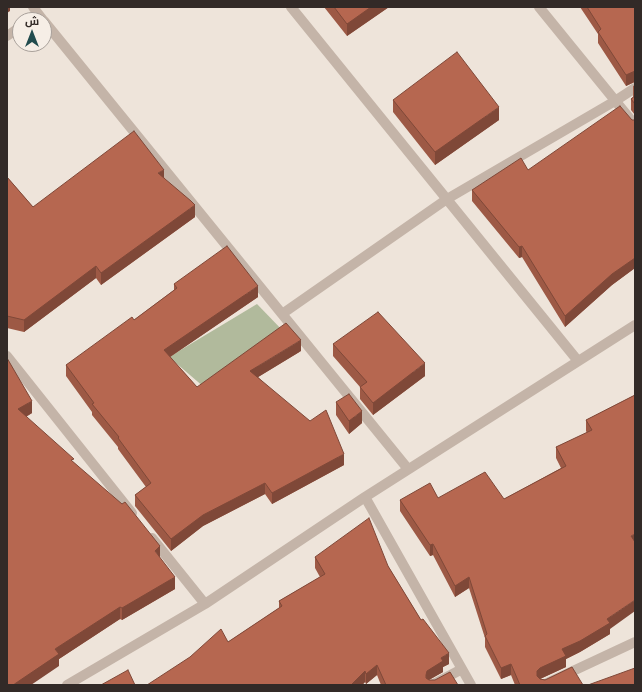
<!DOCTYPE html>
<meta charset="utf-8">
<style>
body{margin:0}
#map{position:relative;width:642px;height:692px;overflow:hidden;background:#eee4da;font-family:Montserrat,Cairo,sans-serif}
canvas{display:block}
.frame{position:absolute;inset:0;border:8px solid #322a27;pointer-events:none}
.north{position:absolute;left:12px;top:12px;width:40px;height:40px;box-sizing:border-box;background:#f6eee6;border:1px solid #a8a09a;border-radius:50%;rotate:0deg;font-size:11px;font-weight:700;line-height:16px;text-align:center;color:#322a27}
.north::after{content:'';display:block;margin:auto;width:14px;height:18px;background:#224c4e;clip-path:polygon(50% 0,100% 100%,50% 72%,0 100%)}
</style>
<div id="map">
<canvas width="642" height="692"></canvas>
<div class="frame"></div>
<div class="north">ش</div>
</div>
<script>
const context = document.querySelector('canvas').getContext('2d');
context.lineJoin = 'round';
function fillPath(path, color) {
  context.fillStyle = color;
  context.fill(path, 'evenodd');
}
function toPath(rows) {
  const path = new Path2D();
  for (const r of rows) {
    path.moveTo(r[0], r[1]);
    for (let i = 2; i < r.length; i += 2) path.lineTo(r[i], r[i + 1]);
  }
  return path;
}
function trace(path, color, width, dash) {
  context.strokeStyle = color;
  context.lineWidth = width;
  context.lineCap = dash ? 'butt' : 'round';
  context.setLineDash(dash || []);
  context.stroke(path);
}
fillPath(toPath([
 [257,304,286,334,205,388,169,357]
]), '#b1ba9c');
trace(toPath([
 [33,7,43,20],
 [291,7,578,361],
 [539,7,635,125],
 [44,21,408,469],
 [7,36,20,27],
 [282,314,447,199,615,101,635,88],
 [7,356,132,513],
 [365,497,471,685],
 [152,538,205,604],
 [67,685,205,604,365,497,635,325],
 [432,685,462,669],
 [543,685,635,642]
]), '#c4b4a8', 10);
fillPath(toPath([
 [324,7,389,7,347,36],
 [580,7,635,7,635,82,626,86,598,43,598,34],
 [635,85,635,115,631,110,631,99,633,97,633,86],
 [393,100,499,120,435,165,393,112],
 [632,120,635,120,635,268,612,285,565,327,522,257,519,258,472,201,472,190,528,170],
 [7,177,33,207,164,177,195,217,101,285,96,278,24,332,7,328],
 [174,284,258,297,170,357,197,387,301,351,258,377,344,465,272,504,265,494,203,526,171,551,135,506,135,495,146,487,118,449,118,447,92,415,92,412,66,376,66,365,134,320,174,290],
 [333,344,425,376,373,415,360,399,360,387,333,356],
 [7,358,32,413,26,417,74,463,160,558,175,589,122,620,120,619,59,659,59,666],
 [635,395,610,629,610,634,580,652,566,659,566,667,540,679,583,685,515,685,511,675,501,679,485,647,485,638,469,588,455,597,433,555,430,556,400,511,400,500,438,498,504,499,561,468,556,458,556,447,587,433,586,431,586,420],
 [336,402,362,423,349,434,336,415],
 [315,557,388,566,421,620,449,664,443,667,443,672,429,680,458,685,381,685,377,675,366,684,365,682,362,685,147,685,228,642,279,608,279,601,320,577,315,568]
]), '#9d5945');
fillPath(toPath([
 [7,7,10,7,10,11,7,13],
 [371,7,389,7,347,36,347,24],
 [634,71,634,82,626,86,626,75],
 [499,107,499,120,435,165,435,152],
 [164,170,164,182,158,173],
 [195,205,195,217,101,285,101,273],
 [522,246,522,257,519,258,519,247],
 [635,258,635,268,612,285,565,327,565,316,612,274],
 [96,266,96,278,24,332,24,320],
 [258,286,258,297,164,361,164,350],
 [301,340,301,351,250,382,250,371],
 [425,363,425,376,373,415,373,403],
 [32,401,32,413,18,421,18,409],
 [362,411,362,423,349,434,349,421],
 [344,454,344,465,272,504,272,493],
 [265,483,265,494,203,526,171,551,171,539,203,515],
 [635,534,635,545,631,536],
 [433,544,433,555,430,556,430,545],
 [160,546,160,558,155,551],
 [175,577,175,589,122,620,122,608],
 [469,577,469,588,455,597,455,586],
 [635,600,635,611,610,629,610,634,580,652,566,659,566,667,540,679,537,685,537,671,562,649,607,619],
 [120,607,120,619,59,659,59,666,31,685,13,685,55,649],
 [449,653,449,664,443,667,443,672,427,681,426,675,427,671,441,658],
 [511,664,511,675,501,679,501,668],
 [377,665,377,675,366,684,366,674],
 [365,671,365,682,362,685,351,685]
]), '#7f4838');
const building = toPath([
 [334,7,371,7,347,24,334,7],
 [587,7,635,7,635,71,626,75,598,32,601,29,587,7],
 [457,52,499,107,435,152,393,100,457,52],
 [635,96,635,104,631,99,635,96],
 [620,106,632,120,635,120,635,258,612,274,565,316,522,246,519,247,472,190,521,158,528,170,620,106],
 [134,131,164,170,158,173,191,201,195,205,101,273,96,266,24,320,7,316,7,177,33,207,134,131],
 [227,246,258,286,164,350,197,387,286,323,301,340,250,371,310,421,326,410,344,454,272,493,265,483,203,515,171,539,135,495,151,483,118,438,119,437,92,404,94,403,66,365,132,317,134,320,177,288,174,284,227,246],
 [378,312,425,363,373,403,360,387,367,382,333,344,378,312],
 [7,358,32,401,18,409,74,459,71,460,122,504,125,502,160,546,155,551,175,577,122,608,120,607,55,649,59,654,13,685,7,685,7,358],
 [349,394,362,411,349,421,336,402,349,394],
 [635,395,635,534,631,536,635,542,635,600,607,619,610,623,580,641,562,649,566,656,540,668,537,671,537,676,540,679,545,680,572,667,583,685,520,685,511,664,501,668,485,636,487,634,469,577,455,586,433,544,430,545,400,500,430,483,438,498,485,472,504,499,566,466,556,447,592,430,586,420,635,395],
 [369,518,388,566,421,620,423,619,449,653,441,658,443,661,427,671,426,675,426,678,429,680,435,680,450,672,458,685,386,685,377,665,366,674,365,671,351,685,147,685,190,657,221,629,228,642,282,606,279,601,325,574,315,557,369,518],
 [635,668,635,685,588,685,635,668],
 [128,670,135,685,101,685,128,670]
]);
fillPath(building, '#b66750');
trace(building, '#7f4838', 1);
</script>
